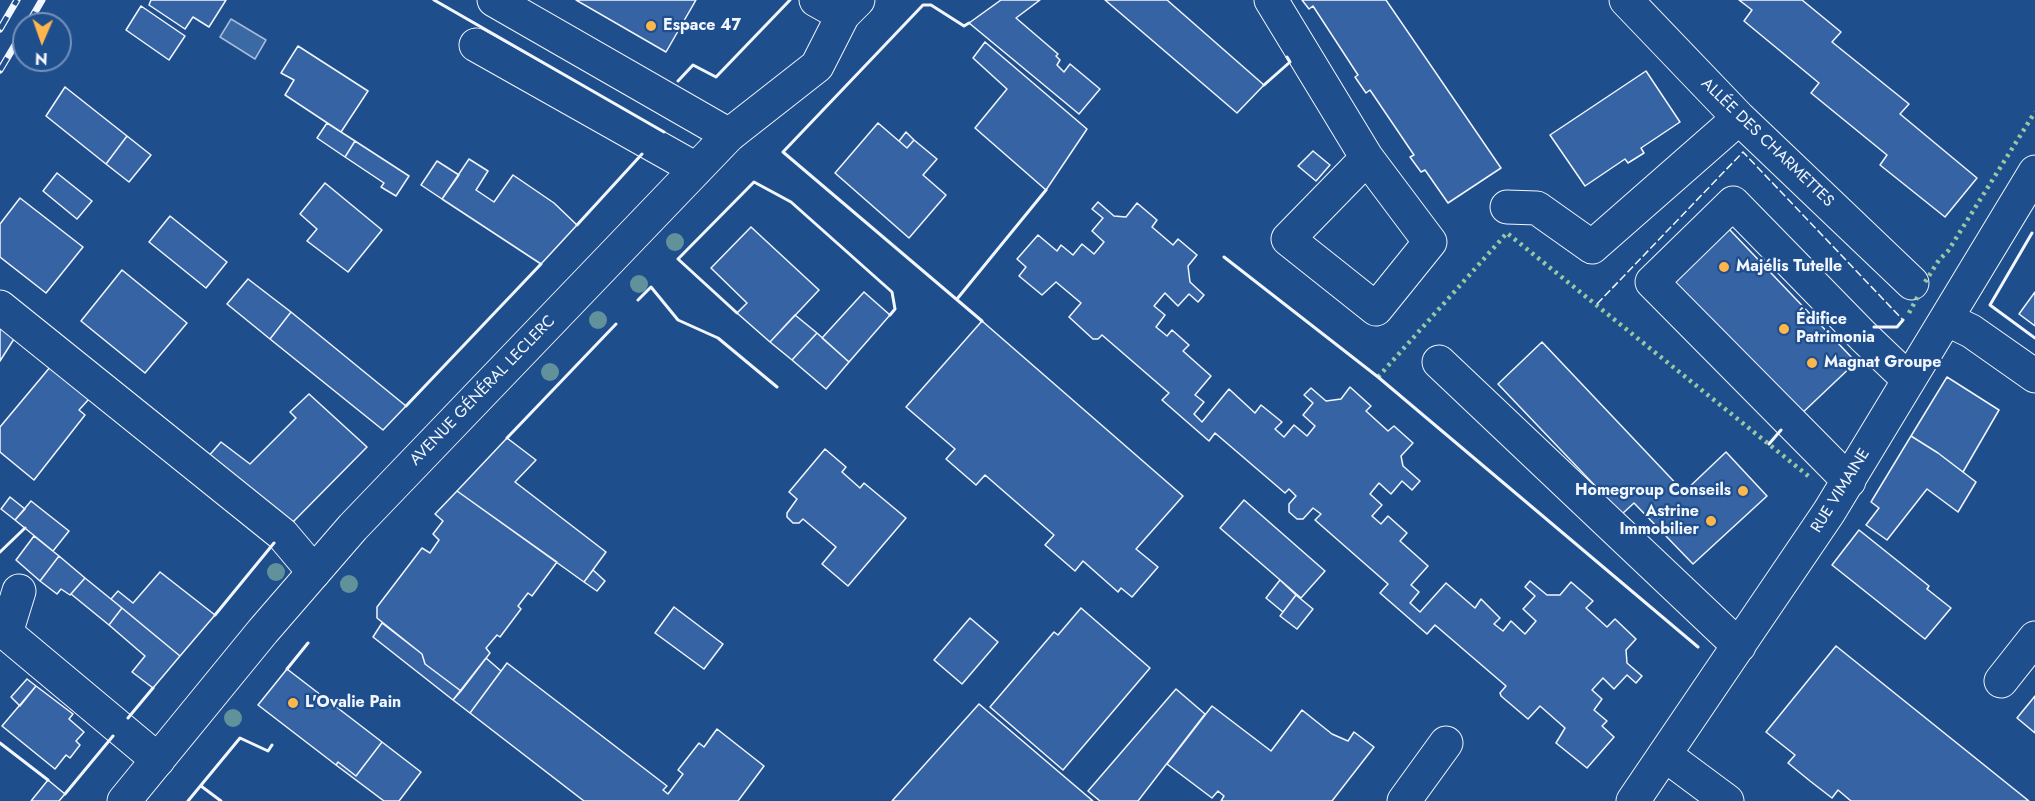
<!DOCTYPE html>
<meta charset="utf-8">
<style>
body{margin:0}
#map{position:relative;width:2035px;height:801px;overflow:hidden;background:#1f4e8c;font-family:Jost,sans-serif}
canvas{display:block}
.north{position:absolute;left:12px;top:12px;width:60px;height:60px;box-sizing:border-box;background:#1f4e8c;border:2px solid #7391ba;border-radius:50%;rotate:182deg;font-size:16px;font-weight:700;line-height:24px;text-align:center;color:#f2f6ff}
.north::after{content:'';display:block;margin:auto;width:21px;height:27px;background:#ffb74d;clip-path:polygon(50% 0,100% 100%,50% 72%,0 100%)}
</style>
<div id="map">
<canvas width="2035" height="801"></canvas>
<div class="north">N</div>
</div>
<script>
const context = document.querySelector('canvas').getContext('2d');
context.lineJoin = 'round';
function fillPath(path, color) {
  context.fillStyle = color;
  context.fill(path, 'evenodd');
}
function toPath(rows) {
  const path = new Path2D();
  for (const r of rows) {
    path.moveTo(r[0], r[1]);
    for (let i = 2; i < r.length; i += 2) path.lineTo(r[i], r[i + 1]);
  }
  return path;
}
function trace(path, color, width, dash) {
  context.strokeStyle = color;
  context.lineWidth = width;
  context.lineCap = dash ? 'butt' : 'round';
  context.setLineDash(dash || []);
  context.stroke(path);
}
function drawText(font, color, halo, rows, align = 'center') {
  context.font = font + ' Jost,sans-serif';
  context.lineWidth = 4.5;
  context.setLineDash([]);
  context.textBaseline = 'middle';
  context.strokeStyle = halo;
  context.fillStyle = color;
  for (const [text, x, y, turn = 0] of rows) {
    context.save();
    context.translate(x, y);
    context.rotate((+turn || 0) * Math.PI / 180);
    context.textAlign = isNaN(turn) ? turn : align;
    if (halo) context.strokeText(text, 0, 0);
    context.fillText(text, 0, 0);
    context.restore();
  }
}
const water = toPath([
 [231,19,266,40,255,59,220,37,231,19]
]);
fillPath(water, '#3b69a3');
trace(water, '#a8bbd7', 1.5);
const building = toPath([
 [151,0,226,0,209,27,193,17,185,29,149,5,151,0],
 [576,0,696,0,666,52,576,0],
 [1001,0,1040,0,1016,18,1058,54,1056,56,1060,60,1057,65,1064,72,1070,64,1100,89,1079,114,969,23,1001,0],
 [1105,0,1167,0,1264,85,1237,113,1105,0],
 [1302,0,1386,0,1501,168,1448,203,1425,170,1421,172,1410,157,1414,155,1370,90,1366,93,1355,77,1358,75,1313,6,1309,9,1302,0],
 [1739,0,1802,0,1841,32,1832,42,1909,104,1900,114,1977,178,1945,217,1880,165,1887,155,1811,93,1819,83,1744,21,1752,10,1739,0],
 [141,6,185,36,169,60,126,30,141,6],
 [985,42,1087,129,1046,190,975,128,1007,89,973,58,985,42],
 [298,46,368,91,341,132,285,95,294,80,281,73,298,46],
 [1646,71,1680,122,1641,148,1644,153,1628,163,1625,159,1585,186,1550,135,1646,71],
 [65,87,127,136,106,164,46,116,65,87],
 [327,123,355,141,345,157,317,138,327,123],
 [878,123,907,148,914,140,937,159,923,175,946,195,909,238,835,173,878,123],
 [906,132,914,140,907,148,899,141,906,132],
 [127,136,151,155,129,182,106,164,127,136],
 [355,141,409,176,396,196,381,187,384,183,345,157,355,141],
 [1313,151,1330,165,1316,181,1298,166,1313,151],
 [469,159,488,171,476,190,494,202,513,175,554,203,577,225,541,264,442,199,469,159],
 [437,161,459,175,442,199,421,185,437,161],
 [57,173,92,201,77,219,43,191,57,173],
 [325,183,382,230,348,272,307,241,317,229,300,214,325,183],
 [20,198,83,247,46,293,0,257,0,224,20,198],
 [1098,202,1114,216,1126,217,1137,203,1157,220,1152,227,1173,245,1178,239,1197,255,1188,266,1190,282,1204,295,1198,302,1189,294,1178,306,1165,293,1154,306,1165,315,1156,327,1167,336,1172,330,1189,345,1183,351,1211,376,1195,395,1204,402,1194,414,1202,422,1229,389,1255,413,1261,405,1282,422,1275,429,1284,437,1294,425,1307,436,1315,426,1303,415,1313,403,1304,395,1311,388,1326,401,1341,399,1350,387,1371,406,1366,411,1388,431,1394,426,1413,443,1401,456,1403,466,1420,481,1412,490,1402,481,1391,494,1379,483,1370,494,1382,505,1372,516,1381,524,1388,516,1407,533,1400,541,1428,566,1411,585,1419,592,1410,603,1420,612,1446,583,1475,608,1481,599,1500,618,1494,624,1503,631,1511,621,1525,634,1536,621,1523,609,1535,596,1525,587,1530,581,1547,595,1560,595,1571,582,1593,601,1586,608,1607,627,1615,619,1636,639,1626,650,1627,663,1642,676,1636,683,1627,675,1614,689,1603,678,1592,690,1602,699,1594,710,1607,721,1602,726,1614,737,1587,768,1556,743,1565,728,1540,706,1528,719,1501,696,1500,693,1506,686,1435,625,1427,634,1380,593,1388,584,1315,520,1321,514,1313,508,1303,519,1297,519,1289,512,1289,504,1296,496,1289,489,1285,493,1215,433,1209,441,1162,400,1169,393,1102,335,1098,339,1093,339,1069,317,1081,303,1056,282,1042,295,1019,276,1026,267,1017,259,1038,235,1057,251,1061,245,1073,255,1082,244,1094,254,1104,242,1092,231,1103,218,1092,209,1098,202],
 [170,216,227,262,206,288,149,242,170,216],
 [751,227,819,290,770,342,737,313,747,303,711,268,751,227],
 [1729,229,1856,362,1798,417,1671,283,1729,229],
 [122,270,187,323,145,373,81,321,122,270],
 [248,279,291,312,270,339,227,304,248,279],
 [864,292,890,315,849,362,822,338,864,292],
 [2035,292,2035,326,2019,314,2035,292],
 [291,312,406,406,383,430,270,339,291,312],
 [795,315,817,333,792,360,770,342,795,315],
 [0,316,21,328,0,361,0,316],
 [982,321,1183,496,1136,549,1158,567,1132,597,1121,588,1118,592,1083,561,1075,571,1045,545,1054,535,985,475,976,485,946,459,955,449,906,407,982,321],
 [817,333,849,362,826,389,792,360,817,333],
 [1542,342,1684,492,1726,452,1767,496,1693,564,1634,503,1622,514,1498,384,1542,342],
 [51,366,89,399,79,410,85,415,34,480,0,452,0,427,51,366],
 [1947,377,1999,410,1963,472,1938,453,1911,436,1947,377],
 [309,394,367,447,290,525,207,458,221,442,250,464,296,418,290,412,309,394],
 [1911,436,1938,453,1976,482,1958,512,1927,489,1887,540,1866,525,1879,508,1871,502,1911,436],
 [507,438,536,460,515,482,606,552,584,582,457,491,507,438],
 [825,449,846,467,842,472,860,488,864,483,906,518,848,586,822,564,836,547,803,519,799,523,793,523,787,517,787,513,797,499,789,492,825,449],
 [457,491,557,562,532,596,528,593,518,606,521,609,500,637,497,635,486,648,490,653,461,691,425,664,422,654,377,618,377,607,422,548,430,553,439,540,433,534,443,521,435,514,457,491],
 [10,497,25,509,15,520,1,509,10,497],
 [1244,500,1325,571,1301,598,1220,528,1244,500],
 [31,501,69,531,53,551,15,520,31,501],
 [1859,530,1929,586,1927,589,1951,608,1925,639,1832,565,1859,530],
 [34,536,59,556,40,581,16,560,34,536],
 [59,556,85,578,70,595,61,589,57,594,40,581,59,556],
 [593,570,605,581,597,591,584,582,593,570],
 [160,572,215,615,180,656,111,599,118,591,133,603,160,572],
 [85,578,122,608,109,625,71,594,85,578],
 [1280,580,1296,595,1283,612,1266,598,1280,580],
 [1296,595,1313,609,1297,629,1280,616,1296,595],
 [674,607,723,644,704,669,655,633,674,607],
 [122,608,180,656,153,688,132,672,145,656,109,625,122,608],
 [1081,608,1150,668,1063,770,990,707,1054,632,1058,635,1081,608],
 [970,618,998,642,962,684,934,660,970,618],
 [382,623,422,654,425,664,461,691,453,700,373,637,382,623],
 [1836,646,2029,801,1851,801,1838,790,1832,798,1810,781,1788,763,1795,755,1766,732,1836,646],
 [486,658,501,671,470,713,453,700,486,658],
 [507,663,667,786,663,790,668,794,683,774,678,770,699,743,704,747,717,729,764,766,738,801,584,801,470,713,507,663],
 [287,669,382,742,356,776,338,762,336,765,258,705,287,669],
 [27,679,36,686,20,706,11,697,27,679],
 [36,686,73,714,69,719,84,732,76,741,80,745,70,758,66,755,55,769,2,726,36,686],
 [1176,689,1205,714,1138,801,1100,801,1088,791,1176,689],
 [2035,696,2035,733,2017,718,2035,696],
 [979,704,1093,801,892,801,979,704],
 [1212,706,1271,751,1302,710,1332,734,1348,741,1354,732,1374,747,1332,801,1221,801,1224,796,1218,791,1212,798,1167,764,1212,706],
 [382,742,421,772,399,801,384,801,336,765,338,762,356,776,382,742],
 [48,780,65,794,59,801,31,801,48,780]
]);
fillPath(building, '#3563a3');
trace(building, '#f2f6ff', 1.5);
const minor = toPath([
 [494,0,729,135],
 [816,0,843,15],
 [1271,0,1367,158,1430,242,1376,309,1288,239,1367,158],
 [1626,0,1739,118,1912,283],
 [476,45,696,169],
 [1507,207,1537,208,1592,247,1739,118],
 [0,307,282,534,314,572],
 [1946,319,1971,331,2035,376],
 [1439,362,1739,646],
 [1849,481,1652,282,1733,203,1863,336,1909,380],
 [19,591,6,633,158,760],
 [2001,681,2035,638],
 [1665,755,1727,801],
 [1404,801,1446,743],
 [1633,801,1829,512,2035,172]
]);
const major = toPath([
 [124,801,263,631,353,527,729,135,817,66,843,15,858,0]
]);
trace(minor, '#f2f6ff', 35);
trace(major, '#f2f6ff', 35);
trace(minor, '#1f4e8c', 33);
trace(major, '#1f4e8c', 33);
const rail = toPath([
 [28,24,42,0],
 [0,29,17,0],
 [0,70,24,30]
]);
trace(rail, '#f2f6ff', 7);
trace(rail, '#1f4e8c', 4.5, [14]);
trace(toPath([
 [1925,282,1939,260,1948,251,2035,112],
 [1909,313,1919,294],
 [1378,377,1507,233,1812,479]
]), '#97c8a6', 4.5, [3, 4.5]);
trace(toPath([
 [1597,304,1743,152,1903,320]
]), '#f2f6ff', 1.5, [8, 3]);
trace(toPath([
 [434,0,664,132],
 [969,23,964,26,931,5,923,5,783,152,982,321],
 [678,81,693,65,716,77,790,0],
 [1264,85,1290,62,1287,57],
 [577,225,642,154],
 [2032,233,1990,305,2035,338],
 [1224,257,1378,377,1698,647],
 [957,299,1046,190],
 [638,300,651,287,678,320,718,338,777,387],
 [737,313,678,259,754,182,791,202,892,292,895,309,890,315],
 [1874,327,1897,327,1903,320],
 [406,406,541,264],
 [507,438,616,324],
 [1769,444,1781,430],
 [0,552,25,528],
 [215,615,274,543],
 [287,669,308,643],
 [128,718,153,688],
 [0,743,48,780],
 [201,786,221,801],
 [65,794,113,736],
 [188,801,240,738,268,751,272,745]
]), '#f2f6ff', 3);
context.fillStyle = '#61919a';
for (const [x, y] of [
 [675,242],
 [639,284],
 [598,320],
 [550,372],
 [276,572],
 [349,584],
 [233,718]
]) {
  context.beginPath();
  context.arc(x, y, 9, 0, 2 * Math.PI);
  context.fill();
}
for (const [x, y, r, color] of [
 [651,26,6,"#ffb74d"],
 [1724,267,6,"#ffb74d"],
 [1784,329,6,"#ffb74d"],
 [1812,363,6,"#ffb74d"],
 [1743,491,6,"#ffb74d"],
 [1711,521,6,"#ffb74d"],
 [293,703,6,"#ffb74d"]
]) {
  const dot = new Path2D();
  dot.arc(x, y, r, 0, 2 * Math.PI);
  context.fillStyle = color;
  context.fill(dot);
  trace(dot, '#1f4e8c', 2);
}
drawText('bold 16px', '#f2f6ff', '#1f4e8c', [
 ["Espace 47",663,26],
 ["Majélis Tutelle",1736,267],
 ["Édifice",1796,320],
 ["Patrimonia",1796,338],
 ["Magnat Groupe",1824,363],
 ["Homegroup Conseils",1731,491,"right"],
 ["Astrine",1699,512,"right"],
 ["Immobilier",1699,530,"right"],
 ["L'Ovalie Pain",305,703]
], 'left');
drawText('16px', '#f2f6ff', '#1f4e8c', [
 ["ALLÉE DES CHARMETTES",1767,143,44],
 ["AVENUE GÉNÉRAL LECLERC",483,391,-46],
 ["RUE VIMAINE",1841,491,-58]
]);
</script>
